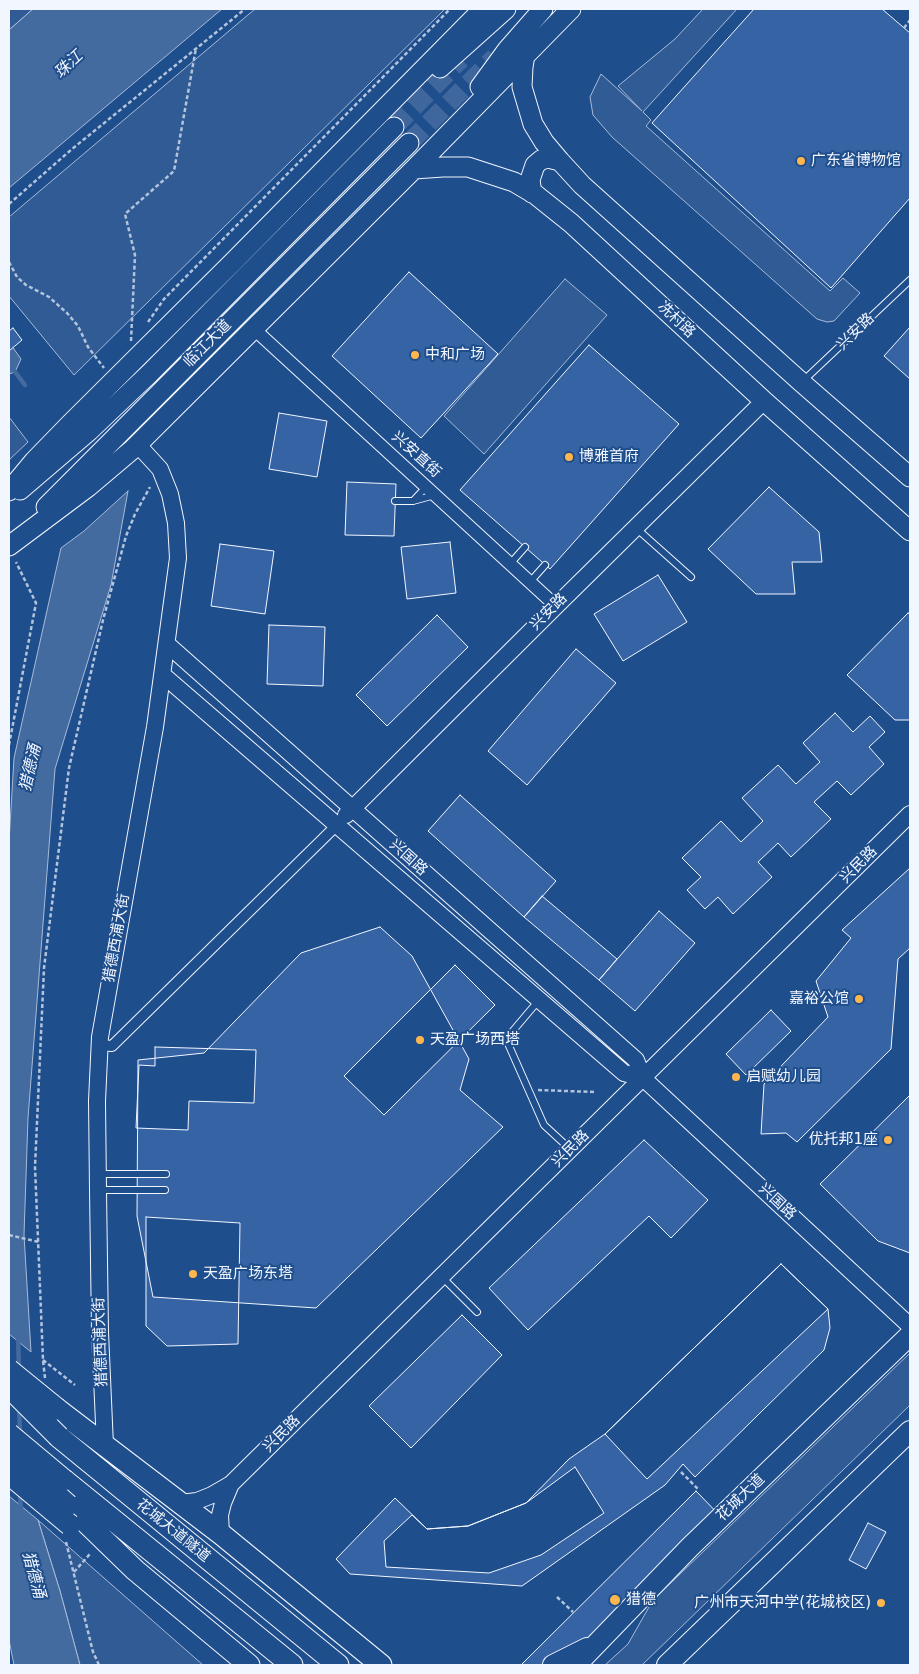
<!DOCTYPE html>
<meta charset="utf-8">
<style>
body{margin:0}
#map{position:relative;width:919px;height:1674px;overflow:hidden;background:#1f4e8c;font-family:"DejaVu Sans",sans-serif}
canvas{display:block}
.frame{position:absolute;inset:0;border:10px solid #f2f6ff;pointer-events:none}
</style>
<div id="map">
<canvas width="919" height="1674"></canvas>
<div class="frame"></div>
</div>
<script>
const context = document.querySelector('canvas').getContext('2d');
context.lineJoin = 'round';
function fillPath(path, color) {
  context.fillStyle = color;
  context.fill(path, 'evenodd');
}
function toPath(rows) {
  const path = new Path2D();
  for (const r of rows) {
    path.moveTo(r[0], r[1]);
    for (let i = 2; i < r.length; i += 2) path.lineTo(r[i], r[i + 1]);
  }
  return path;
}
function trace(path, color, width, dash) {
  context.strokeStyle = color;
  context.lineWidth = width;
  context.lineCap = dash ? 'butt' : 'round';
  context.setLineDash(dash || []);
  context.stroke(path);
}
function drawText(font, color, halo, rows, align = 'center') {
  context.font = font + ' "DejaVu Sans","Noto Sans SC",sans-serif';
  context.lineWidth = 4;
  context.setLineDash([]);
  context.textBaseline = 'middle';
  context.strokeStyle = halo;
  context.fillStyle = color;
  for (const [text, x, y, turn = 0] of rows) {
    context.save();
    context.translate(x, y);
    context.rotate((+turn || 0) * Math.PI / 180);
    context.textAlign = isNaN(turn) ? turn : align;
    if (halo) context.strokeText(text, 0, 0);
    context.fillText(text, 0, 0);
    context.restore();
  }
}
const built = toPath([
 [9,9,33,9,9,30,9,9],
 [255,9,445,9,74,375,9,296,9,217,255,9],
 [703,9,737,9,643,112,651,120,646,126,830,291,843,278,860,293,834,321,827,322,817,319,612,137,593,115,590,97,601,74,642,111,618,86,675,39,703,9],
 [565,279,607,315,484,454,444,416,565,279],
 [9,417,28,442,9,460,9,417],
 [910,1353,910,1405,642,1665,605,1665,628,1644,653,1600,910,1353],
 [38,1520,203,1665,80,1665,60,1591,38,1520]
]);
fillPath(built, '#305b95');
trace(built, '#a8bbd7', 1);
const water = toPath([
 [33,9,222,9,9,188,9,30,33,9],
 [9,342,21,359,15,372,9,374,9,342],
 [128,491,111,585,55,769,28,1118,24,1235,31,1352,9,1334,9,842,14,758,61,548,84,531,128,491],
 [9,1496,38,1520,60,1591,80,1665,14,1665,9,1640,9,1496]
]);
fillPath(water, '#446ba0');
trace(water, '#a8bbd7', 1);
trace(toPath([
 [9,364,25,385],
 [18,1336,19,1369],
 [19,1406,20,1434],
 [20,1494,21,1511]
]), '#446ba0', 4.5);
const building = toPath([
 [754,9,882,9,910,33,910,198,831,288,652,123,754,9],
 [409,272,498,354,421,438,332,356,409,272],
 [910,327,910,379,884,356,910,327],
 [13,328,22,340,9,351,9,331,13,328],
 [589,345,679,424,550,569,460,490,589,345],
 [279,413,327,421,317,477,269,469,279,413],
 [347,482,396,484,394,536,345,535,347,482],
 [769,487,819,532,822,562,792,562,795,594,756,594,708,549,769,487],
 [450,542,456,593,407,599,401,547,450,542],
 [220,544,274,551,265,614,211,606,220,544],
 [658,575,687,622,623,661,594,614,658,575],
 [908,613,910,614,910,720,895,720,847,675,908,613],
 [437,615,468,647,387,726,356,695,437,615],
 [269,625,325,627,323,686,267,684,269,625],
 [576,649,616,683,527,785,488,751,576,649],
 [835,713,853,732,870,716,885,732,869,747,884,764,851,795,837,781,814,802,831,819,791,857,778,843,758,862,772,877,733,914,718,897,705,909,687,890,701,877,682,858,721,821,741,842,763,821,742,798,778,765,796,784,820,762,803,743,835,713],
 [460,795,556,881,524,917,428,831,460,795],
 [910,868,910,948,898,959,891,1049,797,1142,786,1133,761,1134,764,1084,828,1017,816,981,851,938,842,930,910,868],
 [542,896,617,959,599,980,524,917,542,896],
 [659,911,695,943,635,1011,599,980,659,911],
 [380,927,412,956,469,1059,460,1090,503,1127,316,1308,153,1297,137,1216,138,1060,204,1053,301,953,380,927],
 [455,965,495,1005,384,1115,344,1076,455,965],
 [771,1010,791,1031,746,1075,726,1054,771,1010],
 [155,1047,256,1050,254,1103,189,1101,188,1130,136,1128,139,1065,155,1066,155,1047],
 [910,1095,910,1253,878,1241,820,1184,910,1095],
 [644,1140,708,1200,671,1238,649,1216,528,1330,489,1288,644,1140],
 [146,1217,240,1223,238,1344,167,1346,146,1326,146,1217],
 [781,1264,828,1309,830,1328,824,1350,695,1477,683,1464,665,1485,522,1586,350,1574,336,1559,395,1498,427,1529,468,1526,526,1503,569,1459,605,1434,781,1264],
 [781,1264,828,1309,647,1479,605,1434,781,1264],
 [462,1315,502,1355,411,1448,369,1406,462,1315],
 [575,1467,604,1513,541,1555,489,1573,386,1567,384,1541,412,1515,427,1529,468,1526,526,1503,575,1467],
 [696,1491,724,1520,577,1665,521,1665,696,1491],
 [868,1523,886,1532,866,1569,849,1560,868,1523]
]);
fillPath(building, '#3563a3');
trace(building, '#f2f6ff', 1);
trace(toPath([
 [394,127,461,59],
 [409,143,495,57]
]), '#3f679d', 19, [19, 9]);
const service = toPath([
 [802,382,910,280],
 [426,487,413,501,435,495],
 [395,501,413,501],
 [636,528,691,577],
 [510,564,525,547],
 [530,582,545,565],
 [539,1000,506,1039,544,1125,570,1149],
 [98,1174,166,1174],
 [99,1190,165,1190],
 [442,1277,477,1312]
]);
const pedestrian = toPath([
 [99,1045,112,1046,337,825]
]);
const minor = toPath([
 [254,329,556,606]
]);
const tertiary = toPath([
 [167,644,636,1060,643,1078,910,1326],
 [163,675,624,1073,643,1078],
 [346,815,556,606,764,401],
 [105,1446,100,1332,98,1190,97,1101,100,1037,155,727,178,558,176,523,170,494,160,469,138,445],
 [181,1503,197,1501,212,1495,231,1484],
 [221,1534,220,1515,223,1503,231,1484,910,814]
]);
const secondary = toPath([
 [530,24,523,67,522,87,533,124,544,142,560,161,582,185,801,382,910,477],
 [440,68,506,9],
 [480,87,507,50,543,9],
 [414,169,443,167,468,167,514,182,536,195,571,223,764,401,910,531],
 [532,193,530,180,535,165,541,160,548,158,560,161],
 [20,490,89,431,149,374,394,127],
 [9,491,34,461,71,423,233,262,483,9],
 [46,507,409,143],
 [9,546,88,487,133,449,414,169,571,9]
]);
const primary = toPath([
 [553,1665,587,1648],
 [576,1665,690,1547,910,1335],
 [667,1665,910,1431]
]);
const trunk = toPath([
 [57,1409,221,1534,381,1665],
 [59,1437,338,1665],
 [64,1480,292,1665],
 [68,1505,135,1570,249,1665]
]);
trace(service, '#f2f6ff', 8);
trace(pedestrian, '#f2f6ff', 12);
trace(minor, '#f2f6ff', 14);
trace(tertiary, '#f2f6ff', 18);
trace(secondary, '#f2f6ff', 21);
trace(primary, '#f2f6ff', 22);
trace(trunk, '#f2f6ff', 23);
trace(toPath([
 [904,28,910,20],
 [9,204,72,149,245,9],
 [9,262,17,277,26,285,49,297,67,313,78,326,88,347,104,368],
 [148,322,164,299,450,9],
 [131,341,135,255,125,214,174,171,196,48],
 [9,745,36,603,16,562],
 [538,1090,594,1092],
 [9,1235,39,1242],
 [43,1360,75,1385],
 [45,1378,43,1360,35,1167,44,968,69,768,103,620,126,536,135,514,150,487],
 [681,1472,698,1489],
 [66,1542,93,1652,99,1665],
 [74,1572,90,1554],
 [557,1597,573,1612]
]), '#b3c4dc', 2.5, [4, 2.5]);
trace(service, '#1f4e8c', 6);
trace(pedestrian, '#1f4e8c', 10);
trace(minor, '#1f4e8c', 12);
trace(tertiary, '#1f4e8c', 16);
trace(secondary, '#1f4e8c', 19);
trace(primary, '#1f4e8c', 20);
trace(trunk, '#1f4e8c', 21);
const trunkBridge = toPath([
 [9,1370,57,1409],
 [9,1387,59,1437],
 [9,1434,64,1480],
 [9,1452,68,1505],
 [9,1474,70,1525]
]);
trace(trunkBridge, '#f2f6ff', 23, []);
trace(trunkBridge, '#1f4e8c', 21);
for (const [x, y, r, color] of [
 [801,161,5,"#ffb74d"],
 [415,355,5,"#ffb74d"],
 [569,457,5,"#ffb74d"],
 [859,999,5,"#ffb74d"],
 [420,1040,5,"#ffb74d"],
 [736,1077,5,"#ffb74d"],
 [888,1140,5,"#ffb74d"],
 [193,1274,5,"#ffb74d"],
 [615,1600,6,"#ffb74d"],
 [881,1603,5,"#ffb74d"]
]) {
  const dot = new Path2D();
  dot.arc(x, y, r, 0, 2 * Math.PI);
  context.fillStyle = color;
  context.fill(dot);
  trace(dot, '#1f4e8c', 2);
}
drawText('15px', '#f2f6ff', '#1f4e8c', [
 ["广东省博物馆",811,161],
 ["中和广场",425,355],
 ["博雅首府",579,457],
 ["嘉裕公馆",849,999,"right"],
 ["天盈广场西塔",430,1040],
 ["启赋幼儿园",746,1077],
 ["优托邦1座",878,1140,"right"],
 ["天盈广场东塔",203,1274],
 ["猎德",626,1600],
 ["广州市天河中学(花城校区)",871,1603,"right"]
], 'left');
drawText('15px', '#f2f6ff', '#1f4e8c', [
 ["冼村路",676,320,43],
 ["兴安路",856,332,-44],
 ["临江大道",208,344,-45],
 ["兴安直街",416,455,42],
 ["兴安路",549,612,-45],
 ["兴国路",408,858,42],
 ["兴民路",859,865,-45],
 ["猎德西浦大街",117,938,-80],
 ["兴民路",571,1149,-45],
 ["兴国路",777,1202,43],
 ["猎德西浦大街",101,1342,-92],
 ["兴民路",282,1434,-45],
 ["花城大道",741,1498,-44],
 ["花城大道隧道",173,1531,39]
]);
drawText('italic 16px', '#f2f6ff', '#1f4e8c', [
 ["珠江",69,65,-43],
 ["猎德涌",31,768,-77],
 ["猎德涌",33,1575,75]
]);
</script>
